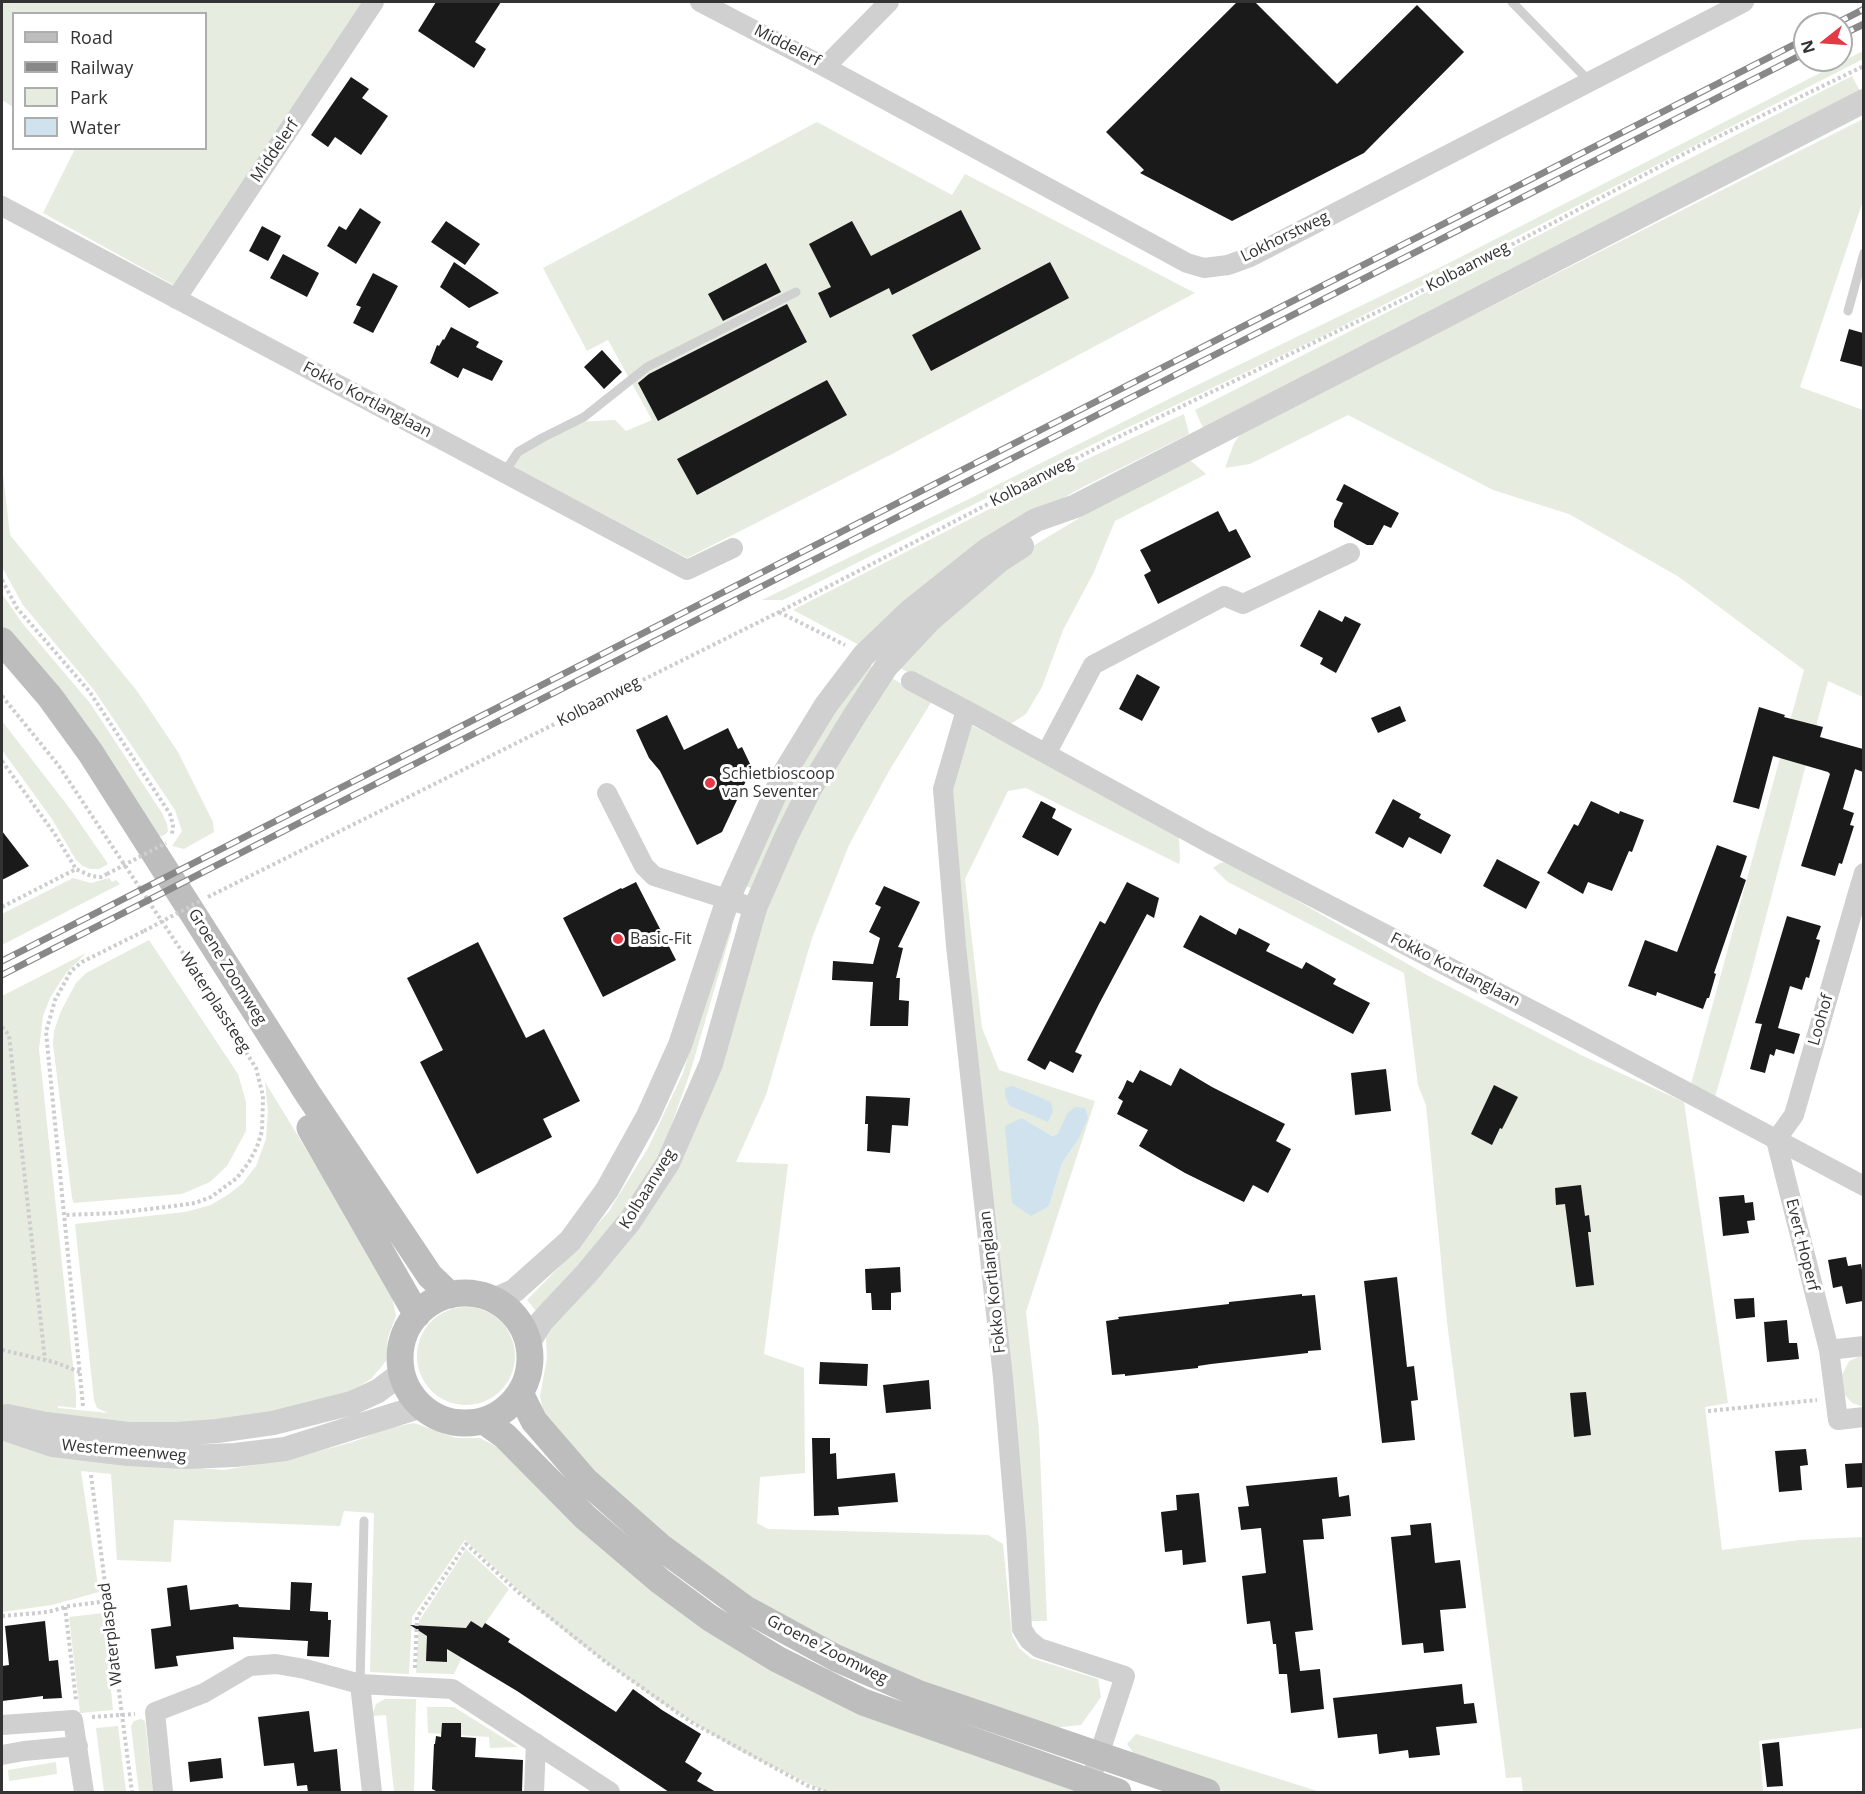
<!DOCTYPE html>
<style>
body{margin:0}
#map{position:relative;width:1865px;height:1794px;overflow:hidden;background:#fff;font-family:"Open Sans",sans-serif}
canvas{display:block}
.frame{position:absolute;inset:0;border:3px solid #333;pointer-events:none}
.legend{position:absolute;left:12px;top:12px;width:195px;height:138px;box-sizing:border-box;background:#fff;border:2px solid #adadad;margin:0;padding:8px 10px;list-style:none;font-size:18px;color:#333}
.legend li{display:flex;align-items:center;gap:12px;height:30px}
.legend b{width:30px;border:2px solid #adadad}
.north{position:absolute;left:1793px;top:12px;width:60px;height:60px;box-sizing:border-box;background:#fff;border:2px solid #adadad;border-radius:50%;rotate:253deg;font-size:16px;font-weight:700;line-height:24px;text-align:center;color:#333}
.north::after{content:'';display:block;margin:auto;width:21px;height:27px;background:#e63946;clip-path:polygon(50% 0,100% 100%,50% 72%,0 100%)}
</style>
<div id="map">
<canvas width="1865" height="1794"></canvas>
<div class="frame"></div>
<ul class="legend">
<li><b style="height:8px;background:#bdbdbd"></b>Road</li>
<li><b style="height:8px;background:#888"></b>Railway</li>
<li><b style="height:16px;background:#e6ecdf"></b>Park</li>
<li><b style="height:16px;background:#cfe2ee"></b>Water</li>
</ul>
<div class="north">N</div>
</div>
<script>
const context = document.querySelector('canvas').getContext('2d');
context.lineJoin = 'round';
function fillPath(path, color) {
  context.fillStyle = color;
  context.fill(path, 'evenodd');
}
function toPath(rows) {
  const path = new Path2D();
  for (const r of rows) {
    if (r.length === 3) {
      path.moveTo(r[0] + r[2], r[1]);
      path.arc(r[0], r[1], r[2], 0, 2 * Math.PI);
      continue;
    }
    path.moveTo(r[0], r[1]);
    for (let i = 2; i < r.length; i += 2) path.lineTo(r[i], r[i + 1]);
  }
  return path;
}
function trace(path, color, width, dash) {
  context.strokeStyle = color;
  context.lineWidth = width;
  context.lineCap = dash ? 'butt' : 'round';
  context.setLineDash(dash || []);
  context.stroke(path);
}
function drawText(font, color, halo, rows, align = 'center') {
  context.font = font + ' "Open Sans",sans-serif';
  context.lineWidth = 6;
  context.setLineDash([]);
  context.textBaseline = 'middle';
  context.strokeStyle = halo;
  context.fillStyle = color;
  for (const [text, x, y, turn = 0] of rows) {
    context.save();
    context.translate(x, y);
    context.rotate((+turn || 0) * Math.PI / 180);
    context.textAlign = isNaN(turn) ? turn : align;
    if (halo) context.strokeText(text, 0, 0);
    context.fillText(text, 0, 0);
    context.restore();
  }
}
fillPath(toPath([
 [2,2,366,2,177,287,43,213,75,149,206,148,206,14,14,14,13,107,2,100],
 [1863,51,1863,59,1329,333,1112,435,783,600,762,600,973,497,1181,393,1445,265],
 [1852,76,1860,91,1203,428,1195,410],
 [1863,119,1863,201,1800,387,1863,410,1863,697,1828,681,1750,977,1715,1097,1691,1084,1804,670,1679,577,1569,514,1493,490,1348,415,1250,464,1225,468,1234,443,1242,432],
 [817,122,952,195,965,174,1195,293,892,454,687,558,507,464,537,439,576,422,615,420,626,431,652,420,608,340,587,351,543,268],
 [1184,414,1189,434,1081,488,990,539,863,647,793,610,1085,460],
 [1190,460,1206,474,1115,521,1093,574,1063,630,1042,687,1026,714,1009,725,898,667,1003,564,1086,514],
 [2,465,10,535,137,691,178,752,213,822,214,832,184,849,172,846,182,831,175,810,94,690,23,605,2,567],
 [2,594,23,624,90,703,162,813,167,824,168,831,166,834,159,837,2,628],
 [867,664,878,670,751,888,746,886,800,763],
 [890,677,932,701,889,771,849,845,812,938,766,1095,736,1162,788,1164,764,1354,804,1368,805,1473,760,1477,757,1523,768,1529,988,1535,1003,1544,1012,1635,1019,1648,1031,1658,1098,1679,1101,1697,1081,1725,1051,1728,925,1687,831,1642,716,1578,624,1505,545,1422,540,1396,547,1358,546,1338,556,1317,648,1204,769,897,808,810],
 [2,721,71,810,108,864,99,869,90,869,83,866,76,860,52,819,2,750],
 [971,725,1171,827,1179,836,1180,860,1179,864,1026,788,1008,791,965,879,982,1028,999,1070,1095,1101,1026,1312,1039,1430,1047,1621,1026,1621,951,791],
 [1022,1118,1052,1136,1058,1134,1078,1140,1062,1163,1049,1206],
 [1230,862,1425,974,1583,1056,1684,1102,1728,1403,1705,1407,1722,1550,1800,1540,1863,1537,1863,1728,1759,1741,1763,1792,1523,1792,1521,1777,1506,1778,1447,1322,1426,1105,1418,1085,1404,973,1228,882,1213,868,1220,863],
 [73,878,91,883,109,878,112,882,116,880,120,884,2,945,2,914],
 [732,918,732,929,690,1073,661,1154,624,1215,537,1312,527,1300,570,1256,609,1211,648,1148,683,1073,728,922],
 [149,940,238,1074,246,1102,246,1131,227,1166,210,1182,182,1194,74,1203,72,1198,53,1044,54,1031,61,1011,76,983,86,973],
 [86,953,66,973,50,998,43,1016,39,1049,76,1394,76,1408,58,1406,58,1408,108,1413,97,1408,94,1400,75,1224,185,1212,211,1205,229,1194,243,1183,256,1166,266,1139,268,1112,265,1082,390,1286,396,1316,388,1337,386,1361,371,1379,350,1392,280,1415,189,1428,96,1425,2,1407,2,996],
 [466,1356,49],
 [1863,1355,1863,1407,1852,1403,1844,1394,1841,1377,1849,1361],
 [414,1423,456,1438,480,1438,503,1450,678,1604,1098,1792,826,1792,736,1749,657,1700,573,1638,535,1606,465,1540,412,1617,409,1674,370,1672,374,1513,344,1511,340,1526,174,1520,171,1562,117,1560,111,1474,81,1471,99,1592,52,1605,2,1612,2,1439,109,1461,224,1470,293,1458,353,1442,388,1428],
 [466,1549,509,1589,462,1657,454,1674,416,1673,419,1621],
 [103,1613,113,1710,80,1713,69,1617],
 [385,1699,416,1699,414,1792,394,1792,386,1715,372,1716,376,1704],
 [427,1707,454,1707,518,1747,490,1748,489,1737,428,1733],
 [141,1719,145,1721,153,1792,139,1792,131,1726,134,1721],
 [118,1726,126,1792,104,1792,96,1728],
 [1136,1734,1311,1789,1320,1792,1227,1792,1197,1782,1135,1755,1127,1744],
 [56,1762,57,1774,9,1781,8,1770]
]), '#e6ecdf');
fillPath(toPath([
 [1013,1086,1051,1102,1053,1111,1048,1122,1010,1106,1005,1096,1005,1088],
 [1075,1107,1085,1108,1088,1118,1078,1140,1062,1163,1049,1206,1031,1216,1012,1203,1005,1126,1022,1118,1052,1136,1058,1134,1067,1114]
]), '#cfe2ee');
fillPath(toPath([
 [436,2,501,2,475,42,486,49,474,68,418,31],
 [1237,2,1255,2,1337,84,1417,5,1464,52,1364,153,1232,221,1140,173,1144,170,1106,132],
 [351,77,369,89,362,98,388,116,361,155,335,137,328,147,311,135],
 [360,208,381,222,356,264,327,246,339,226,346,230],
 [961,210,981,249,892,295,889,288,830,318,818,293,831,287,809,244,852,221,871,256],
 [446,221,480,244,465,265,431,242],
 [262,226,281,236,268,261,249,251],
 [283,254,319,273,307,297,270,278],
 [454,262,499,293,469,308,440,287],
 [1050,262,1069,298,931,371,912,335],
 [766,263,781,292,723,321,708,294],
 [373,273,398,286,373,333,353,323,361,307,356,305],
 [787,304,807,342,658,421,638,383,649,374],
 [451,327,479,342,476,347,503,361,492,381,463,368,458,378,430,363,437,345,439,346,443,339,444,340],
 [1849,329,1863,333,1863,367,1840,361],
 [602,350,622,372,604,389,584,367],
 [827,380,847,415,697,495,677,459],
 [1344,484,1399,513,1391,528,1384,525,1373,545,1367,545,1334,527,1334,521,1343,503,1336,500],
 [1218,511,1229,532,1236,529,1251,557,1158,604,1144,575,1151,571,1140,550],
 [1319,610,1342,622,1345,616,1361,624,1336,673,1320,664,1323,658,1300,646],
 [1137,674,1160,687,1142,721,1119,709],
 [1400,706,1406,721,1378,733,1371,718],
 [1759,707,1785,715,1784,717,1823,727,1820,737,1863,749,1863,772,1855,769,1843,809,1854,813,1850,825,1854,826,1842,864,1839,863,1835,876,1801,866,1830,774,1828,772,1773,756,1759,809,1733,802],
 [667,715,684,750,728,728,738,749,742,747,752,768,722,832,697,845,660,771,649,758,636,730],
 [1393,799,1421,814,1419,818,1451,835,1441,854,1409,837,1403,848,1375,833],
 [1041,801,1056,809,1052,818,1072,829,1058,856,1022,837],
 [1591,801,1619,814,1620,811,1644,820,1632,852,1629,851,1612,891,1588,882,1583,894,1547,873,1574,824,1578,826],
 [2,831,29,866,2,880],
 [1717,845,1747,856,1740,877,1746,880,1714,973,1716,974,1709,998,1707,998,1703,1009,1657,992,1656,996,1628,986,1645,940,1677,952],
 [1497,859,1540,882,1526,909,1483,886],
 [636,882,676,960,603,997,563,918,621,888,622,889],
 [1127,882,1159,898,1154,918,1147,914,1099,1004,1075,1052,1082,1055,1073,1073,1050,1061,1045,1070,1027,1060,1100,921,1105,924],
 [884,886,920,902,898,947,903,948,896,978,900,978,899,1000,909,1001,908,1026,870,1026,873,982,832,980,833,961,873,964,880,938,869,932,881,907,875,904],
 [1200,915,1236,935,1239,928,1247,932,1270,944,1266,951,1302,969,1306,962,1336,979,1333,984,1370,1003,1353,1034,1183,947],
 [1787,916,1821,926,1816,939,1820,940,1809,978,1806,977,1802,990,1790,986,1778,1028,1800,1034,1794,1054,1776,1049,1774,1056,1770,1054,1765,1073,1750,1069,1762,1024,1755,1023],
 [478,942,526,1038,544,1029,580,1101,543,1119,552,1137,477,1174,420,1062,443,1050,407,978],
 [1180,1068,1212,1087,1285,1124,1276,1141,1291,1149,1268,1193,1253,1185,1244,1202,1185,1173,1139,1146,1148,1130,1117,1114,1123,1101,1118,1098,1123,1089,1127,1080,1133,1083,1140,1070,1171,1086],
 [1386,1069,1391,1111,1355,1115,1351,1073],
 [1494,1085,1518,1097,1502,1129,1500,1128,1492,1145,1471,1134],
 [866,1096,910,1098,908,1126,892,1125,890,1153,867,1151,868,1124,865,1124],
 [1581,1185,1585,1216,1589,1215,1591,1232,1588,1232,1594,1285,1576,1287,1565,1204,1556,1205,1555,1188],
 [1744,1195,1745,1203,1753,1202,1755,1220,1747,1221,1749,1233,1723,1236,1719,1197],
 [1846,1257,1848,1266,1861,1264,1863,1276,1863,1301,1846,1304,1842,1286,1833,1288,1828,1260],
 [900,1267,901,1292,891,1293,891,1310,872,1310,871,1293,866,1293,865,1269],
 [1397,1277,1407,1367,1414,1366,1418,1400,1411,1401,1415,1440,1382,1443,1364,1281],
 [1302,1294,1302,1296,1315,1295,1321,1350,1308,1351,1308,1353,1211,1364,1198,1366,1198,1368,1125,1376,1125,1374,1112,1375,1106,1321,1119,1319,1118,1317,1229,1304,1229,1302],
 [1754,1298,1755,1317,1736,1319,1734,1299],
 [1787,1320,1789,1343,1797,1343,1799,1359,1767,1362,1764,1322],
 [820,1362,868,1364,867,1386,819,1384],
 [929,1380,931,1409,886,1413,883,1385],
 [1586,1392,1591,1435,1574,1437,1570,1393],
 [812,1438,830,1438,830,1454,836,1453,837,1479,895,1473,898,1502,838,1507,839,1515,814,1516],
 [1806,1449,1808,1465,1800,1466,1802,1490,1779,1492,1775,1451],
 [1863,1463,1863,1487,1847,1488,1845,1464],
 [1337,1477,1339,1497,1349,1495,1351,1516,1322,1519,1324,1539,1303,1540,1313,1630,1295,1632,1300,1671,1320,1669,1324,1709,1291,1713,1287,1674,1279,1674,1276,1644,1273,1644,1270,1621,1247,1624,1242,1576,1266,1573,1261,1528,1241,1530,1238,1507,1249,1506,1246,1486],
 [1199,1493,1206,1562,1183,1565,1182,1550,1165,1552,1161,1512,1177,1510,1176,1495],
 [1431,1523,1435,1563,1460,1560,1466,1608,1440,1610,1444,1651,1424,1653,1423,1643,1402,1645,1391,1537,1411,1535,1410,1525],
 [291,1582,312,1583,310,1611,328,1612,328,1620,331,1620,329,1657,307,1656,308,1641,233,1637,234,1649,176,1656,178,1666,155,1669,151,1629,171,1626,167,1588,187,1585,190,1610,238,1604,239,1607,290,1610],
 [45,1621,49,1661,58,1660,62,1698,43,1699,43,1696,2,1701,2,1666,9,1665,5,1626],
 [471,1621,482,1628,485,1623,510,1639,508,1642,616,1712,633,1689,662,1710,701,1734,685,1762,702,1773,697,1781,716,1792,669,1792,517,1691,447,1649,447,1662,426,1661,427,1636,410,1625,466,1628],
 [1462,1684,1464,1704,1474,1703,1477,1723,1436,1727,1440,1755,1409,1758,1408,1750,1379,1754,1377,1734,1338,1738,1333,1698],
 [309,1711,314,1752,337,1749,341,1792,308,1792,307,1785,297,1786,294,1763,264,1766,258,1717],
 [442,1723,461,1723,461,1737,476,1738,475,1757,523,1760,522,1792,438,1792,432,1789,434,1744,435,1744,436,1736,441,1737],
 [1779,1742,1783,1786,1767,1787,1762,1744],
 [221,1758,223,1778,190,1782,188,1762]
]), '#1a1a1a');
trace(toPath([
 [2,580,17,608,89,691,170,814,173,825,172,835],
 [779,612,845,645],
 [2,696,59,766,181,950,256,1068,263,1096,262,1131,257,1147,249,1162,237,1178,211,1197,195,1203,174,1206,117,1213,65,1215],
 [2,761,54,833,76,869],
 [208,897,779,612,1114,439,1454,275,1699,146,1864,66],
 [2,907,76,869,91,876,101,877,107,874],
 [2,1027,9,1035,45,1360],
 [2,1350,54,1362,80,1372],
 [83,1406,46,1032,55,1000,71,971,82,962,144,931],
 [1708,1411,1817,1400],
 [91,1475,132,1792],
 [65,1607,76,1700],
 [2,1616,48,1612,69,1606,108,1601],
 [415,1668,417,1617,466,1544,518,1592,607,1663,691,1722,808,1786,826,1792],
 [92,1717,135,1714]
]), '#cdcdcd', 4, [3, 3]);
trace(toPath([
 [1512,2,1589,81],
 [1848,311,1864,253],
 [504,473,518,452,542,438,584,417,647,367,796,292],
 [360,1684,364,1521]
]), '#d0d0d0', 9);
trace(toPath([
 [700,2,825,67,889,2],
 [825,67,1187,263,1204,268,1228,265,1250,257,1744,2],
 [2,206,687,570,733,548],
 [176,299,374,2],
 [911,681,966,710,943,789,956,946,1003,1378,1016,1531,1022,1629,1029,1640,1039,1648,1125,1676,1095,1767],
 [966,710,1209,843,1566,1028,1864,1186],
 [1046,754,1093,665,1224,596,1243,604,1350,553],
 [607,793,644,866,654,876,755,908],
 [1857,896,1864,873],
 [1864,1346,1829,1350,1838,1420,1864,1417],
 [1829,1350,1776,1140,1794,1115,1857,896,1864,898],
 [360,1684,372,1792],
 [2,1725,73,1720,84,1792],
 [2,1755,24,1751,78,1746],
 [163,1792,155,1712,204,1693,250,1666,276,1664,305,1669,360,1684,452,1689,610,1792],
 [534,1792,536,1743]
]), '#d0d0d0', 20);
trace(toPath([
 [494,1300,514,1291,570,1241,607,1190,648,1116,680,1045,728,899,785,772,826,705,864,655,910,611,988,549,1036,520,1076,506,1864,101],
 [529,1342,542,1321,587,1273,630,1221,668,1163,711,1064,755,908,787,835,811,787,853,718,886,667,929,621,999,561,1022,546],
 [7,1416,46,1424,128,1434,177,1434,217,1431,273,1423,352,1403,378,1391,402,1373],
 [2,1428,53,1445,128,1454,186,1457,235,1455,285,1449,422,1406]
]), '#d0d0d0', 24);
trace(toPath([
 [2,641,50,697,90,752,308,1094,430,1276,450,1295],
 [310,1128,417,1315],
 [465,1358,65],
 [520,1393,534,1421,585,1480,662,1548,744,1608,836,1658,917,1693,1207,1792],
 [484,1421,505,1436,585,1517,660,1581,710,1618,777,1659,863,1702,1118,1792]
]), '#bdbdbd', 27);
const rail = toPath([
 [1835,24,1864,9],
 [1841,35,1864,24],
 [2,961,1805,39],
 [2,975,1805,53]
]);
trace(rail, '#888', 7);
trace(rail, '#fff', 4.5, [14]);
trace(toPath([
 [107,874,166,843],
 [144,931,202,900]
]), '#cdcdcd', 4, [3, 3]);
for (const [x, y, r, color] of [
 [710,783,6,"#e63946"],
 [618,939,6,"#e63946"]
]) {
  const dot = new Path2D();
  dot.arc(x, y, r, 0, 2 * Math.PI);
  context.fillStyle = color;
  context.fill(dot);
  trace(dot, '#fff', 2);
}
drawText('16px', '#333', '#fff', [
 ["Middelerf",787,46,27],
 ["Middelerf",275,151,-56],
 ["Lokhorstweg",1285,237,-26],
 ["Kolbaanweg",1468,267,-27],
 ["Fokko Kortlanglaan",367,400,28],
 ["Kolbaanweg",1032,482,-27],
 ["Kolbaanweg",599,702,-27],
 ["Groene Zoomweg",227,967,58],
 ["Fokko Kortlanglaan",1455,970,27],
 ["Waterplassteeg",215,1003,57],
 ["Loohof",1821,1020,-74],
 ["Kolbaanweg",648,1189,-58],
 ["Evert Hoperf",1802,1245,76],
 ["Fokko Kortlanglaan",993,1282,-96],
 ["Westermeenweg",124,1451,5],
 ["Waterplaspad",111,1634,-97],
 ["Groene Zoomweg",827,1650,27]
]);
drawText('16px', '#333', '#fff', [
 ["Schietbioscoop",722,774],
 ["van Seventer",722,792],
 ["Basic-Fit",630,939]
], 'left');
</script>
